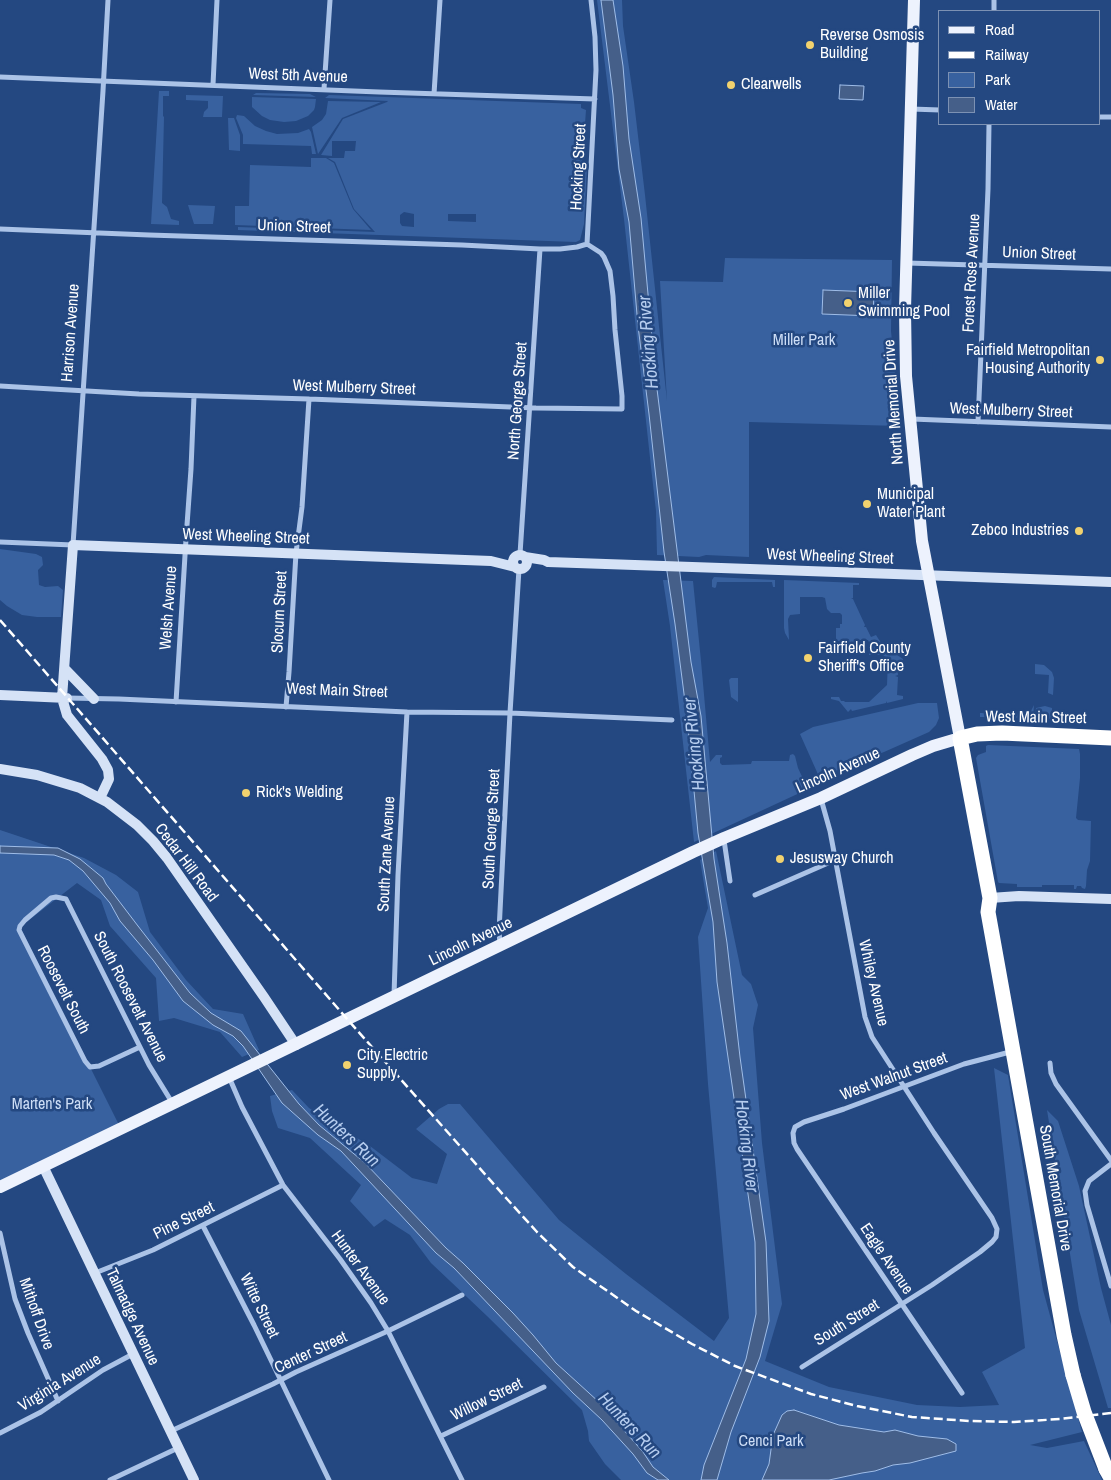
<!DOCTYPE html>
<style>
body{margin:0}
#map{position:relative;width:1111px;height:1480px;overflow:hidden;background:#244881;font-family:"Archivo Narrow",sans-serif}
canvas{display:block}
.legend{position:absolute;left:938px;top:10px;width:162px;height:115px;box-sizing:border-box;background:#244881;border:1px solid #7c91b3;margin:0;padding:6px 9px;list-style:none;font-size:15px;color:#fff}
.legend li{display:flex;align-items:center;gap:10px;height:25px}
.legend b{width:25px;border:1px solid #7c91b3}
</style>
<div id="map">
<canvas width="1111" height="1480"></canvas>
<ul class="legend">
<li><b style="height:6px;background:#edf2fd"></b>Road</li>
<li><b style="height:6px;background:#fff"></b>Railway</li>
<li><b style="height:14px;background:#38619f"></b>Park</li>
<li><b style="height:14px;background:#455f89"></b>Water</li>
</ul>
</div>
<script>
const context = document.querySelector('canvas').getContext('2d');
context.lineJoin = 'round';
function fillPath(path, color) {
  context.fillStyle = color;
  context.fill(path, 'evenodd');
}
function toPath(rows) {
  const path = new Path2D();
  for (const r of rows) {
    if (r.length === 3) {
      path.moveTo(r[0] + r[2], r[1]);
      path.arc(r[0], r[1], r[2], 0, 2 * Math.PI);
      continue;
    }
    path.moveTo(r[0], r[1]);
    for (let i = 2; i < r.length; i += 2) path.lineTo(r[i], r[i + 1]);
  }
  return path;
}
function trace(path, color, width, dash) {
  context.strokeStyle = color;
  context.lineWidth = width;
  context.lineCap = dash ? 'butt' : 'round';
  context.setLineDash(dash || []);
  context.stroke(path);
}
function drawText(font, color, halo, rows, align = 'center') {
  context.font = font + ' "Archivo Narrow",sans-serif';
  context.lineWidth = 5;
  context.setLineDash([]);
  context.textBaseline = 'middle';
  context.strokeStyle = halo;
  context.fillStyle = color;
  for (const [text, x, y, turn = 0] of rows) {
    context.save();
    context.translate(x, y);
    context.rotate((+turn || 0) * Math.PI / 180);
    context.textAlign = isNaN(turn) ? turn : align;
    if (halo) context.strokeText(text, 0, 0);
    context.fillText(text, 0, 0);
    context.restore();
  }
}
fillPath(toPath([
 [597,0,622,0,623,26,634,102,645,195,667,401,660,281,723,282,725,258,892,260,891,331,900,426,749,422,749,557,706,555,699,557,657,555,656,511,651,467,624,219],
 [159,91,169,91,169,96,163,96,163,116,164,117,162,203,167,207,171,219,179,221,179,225,151,224],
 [256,93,310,94,316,97,253,95],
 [186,95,223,96,222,117,203,117,204,112,208,108,208,101,186,100],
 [329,95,581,104,581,108,586,110,582,165,587,166,584,224,580,240,576,242,238,230,238,227,375,232,354,209,335,162,328,158,344,158,345,151,355,151,356,141,332,141,332,156,321,155,343,119,387,102,388,101,325,98],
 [404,212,414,214,414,227,402,226,400,223,400,215],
 [448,214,476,214,476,222,448,221],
 [252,97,316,99,315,107,314,110,308,116,296,121,284,122,270,120,262,116,252,107],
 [328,101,381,102,342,118,318,154,312,127,322,120,326,114],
 [237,115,244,116,255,126,266,131,277,134,298,133,309,129,311,132,316,154,312,154,311,146,243,144,243,135,236,118],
 [228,118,234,118,240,135,240,151,229,150],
 [311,158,326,158,334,163,353,209,371,230,235,225,235,206,249,206,250,165,311,167],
 [188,205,215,206,213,224,194,224],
 [0,549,36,554,42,557,43,565,38,570,39,585,45,587,58,586,63,590,61,617,37,617,22,615,7,606,0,600],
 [714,577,775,580,775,587,773,587,772,582,717,582,716,587,715,588,712,587,712,580],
 [663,580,693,581,701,661,710,762,716,755,722,755,722,757,720,758,720,763,722,765,751,764,752,761,789,761,790,755,793,754,795,756,798,768,807,787,806,790,694,842,670,626],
 [784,580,859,583,859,585,853,585,853,598,851,598,853,599,865,625,864,627,866,627,871,637,876,635,881,643,889,649,888,651,890,650,903,659,903,661,897,661,898,675,895,676,898,677,897,695,903,696,903,699,887,703,886,701,886,703,852,711,851,709,848,712,839,701,831,699,831,697,839,697,841,701,844,701,845,702,869,702,887,685,888,659,883,655,869,655,869,642,868,640,858,640,858,642,853,642,853,646,844,646,836,639,836,628,840,628,840,624,842,624,842,615,840,613,831,613,827,609,825,598,822,597,800,597,800,614,790,615,788,619,789,640,785,633,784,628],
 [1035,664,1044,665,1052,672,1054,678,1053,695,1048,693,1049,675,1035,674],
 [731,678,738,678,738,702,731,697,729,680],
 [918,703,937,703,939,718,936,725,929,732,884,752,828,774,829,778,821,781,800,734,813,727],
 [1034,705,1033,718,980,717,980,713,1028,714,1030,713],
 [1045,706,1052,708,1052,719,1035,718,1036,708],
 [988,745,1079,749,1080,754,1080,778,1076,818,1078,820,1091,821,1090,861,1087,870,1086,886,1085,889,1082,888,1081,886,1077,886,1076,889,1074,889,1074,885,1042,885,1042,887,1017,887,1017,884,999,883,998,882,976,758,978,755,986,752,986,746],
 [0,830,84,858,116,875,138,892,150,932,186,980,213,1009,243,1014,259,1050,242,1057,220,1032,174,1018,159,1021,156,978,110,926,101,900,77,883,20,927,121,1129,0,1187],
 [716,851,742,975,751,984,758,1005,753,1028,762,1143,782,1304,765,1361,829,1387,917,1405,960,1407,999,1405,982,1372,1025,1348,994,1068,1008,1075,1043,1290,1082,1432,1030,1445,1047,1448,1084,1441,1102,1480,621,1480,605,1464,589,1441,588,1431,582,1410,487,1316,431,1263,410,1235,385,1219,374,1227,350,1201,361,1185,310,1138,278,1128,272,1111,270,1096,292,1090,309,1108,370,1146,412,1178,437,1184,447,1154,416,1129,439,1109,448,1104,460,1104,559,1220,626,1274,714,1341,729,1318,708,1084,698,937,708,908,700,860],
 [1047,1110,1058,1121,1079,1186,1101,1288,1111,1325,1111,1408,1108,1408,1079,1310]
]), '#38619f');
const water = toPath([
 [601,0,613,0,623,66,629,139,641,218,656,381,691,662,701,716,714,859,727,943,740,1057,766,1242,769,1321,760,1357,731,1432,717,1480,701,1480,704,1465,746,1359,756,1314,755,1242,717,982,713,922,698,833,687,717,675,624,664,552,649,414,638,326,629,222,619,169,613,95,601,0],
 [840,85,864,86,863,100,839,99,840,85],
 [823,290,874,292,873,316,822,314,823,290],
 [0,846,58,848,80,859,103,878,106,884,138,926,190,993,211,1013,241,1031,299,1104,319,1125,365,1163,446,1248,463,1263,513,1313,533,1335,556,1363,600,1403,643,1452,653,1467,669,1480,658,1480,647,1473,633,1454,602,1420,573,1393,454,1268,436,1253,341,1151,318,1135,282,1103,243,1046,233,1036,213,1025,183,1001,153,960,120,921,110,903,83,871,69,860,54,855,0,853,0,846],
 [794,1410,839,1425,884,1432,895,1430,918,1436,947,1439,956,1444,956,1451,910,1463,893,1465,875,1471,862,1473,829,1480,762,1480,769,1464,773,1435,782,1415,787,1411,794,1410]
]);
fillPath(water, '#455f89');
trace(water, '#9fbde8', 1);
trace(toPath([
 [994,11,994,0],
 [0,77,379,92,595,99],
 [213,85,217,0],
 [324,89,330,0],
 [434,94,440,0],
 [911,109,940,110],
 [1100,117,1111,117],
 [0,229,149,235,462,245,540,249,560,249,577,247,587,244],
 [587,244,596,70,595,37,591,0],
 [907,263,1111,269],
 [0,386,139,394,309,399,536,408,622,409,622,396,615,330,613,296,610,271,604,257,601,253,587,244],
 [912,419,1111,427],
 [978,422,988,189,989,124],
 [0,542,73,545,103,91,108,0],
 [520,554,540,249],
 [67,698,119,699,407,712,510,713,672,720],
 [176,702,186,539,191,469,194,396],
 [286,707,289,672,296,553,302,507,309,399],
 [724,840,730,881],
 [755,895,835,860],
 [500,945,499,931,510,713,519,569],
 [394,995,398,875,407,712],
 [140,1047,99,1066,90,1067,85,1061,19,930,20,926,25,920,51,898,56,897,66,899,149,1065,173,1104],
 [1050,1063,1051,1073,1056,1084,1111,1160],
 [229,1077,242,1107,283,1185,340,1259,371,1303,388,1331,462,1480],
 [1111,1164,1089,1181,1085,1191,1087,1205,1111,1286],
 [203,1226,254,1325,329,1480],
 [0,1233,15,1299,28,1333,58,1401],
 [95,1273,153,1250,283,1185],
 [802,1367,932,1285,980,1252,992,1242,996,1237,997,1229,992,1218,934,1133,872,1037,865,1017,830,831,821,799],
 [962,1393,797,1149,794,1143,793,1133,795,1127,804,1122,844,1109,964,1064,1010,1052],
 [171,1431,273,1384,296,1372,388,1331,462,1295],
 [0,1433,41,1412,103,1370,133,1354],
 [441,1436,544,1387],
 [110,1480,178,1448]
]), '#abc3e7', 5);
trace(toPath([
 [520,562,7],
 [525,557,544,560,548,562,894,574,1111,582],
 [65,669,94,699],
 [0,695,67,698],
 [0,769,37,775,80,788,107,802,137,825,153,841,167,858,264,997,296,1045],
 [100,798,109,779,108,770,102,759,67,715,62,698,73,545,491,561,515,567],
 [990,898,1019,896,1111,899],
 [43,1166,194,1480]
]), '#d5e2f6', 10);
trace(toPath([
 [0,1187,693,852,724,838,821,798,912,755,933,746,960,738,922,541,906,376,905,309,914,0]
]), '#edf2fd', 12);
trace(toPath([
 [1073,1375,1064,1335,988,912,990,898,960,738,977,734,1002,733,1111,738],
 [1106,1469,1111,1478]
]), '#fff', 15);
trace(toPath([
 [0,620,348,1020,507,1199,537,1232,573,1267,636,1311,692,1344,735,1366,811,1394,857,1406,912,1417,970,1421,1014,1422,1060,1419,1111,1413]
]), '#fff', 2.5, [9, 4]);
trace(toPath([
 [1073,1375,1084,1412,1106,1469]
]), '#fff', 15);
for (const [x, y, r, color] of [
 [810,45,5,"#f2d26e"],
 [731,85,5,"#f2d26e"],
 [848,303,5,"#f2d26e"],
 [1100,360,5,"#f2d26e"],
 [867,504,5,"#f2d26e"],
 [1079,531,5,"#f2d26e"],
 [808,658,5,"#f2d26e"],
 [246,793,5,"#f2d26e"],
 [780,859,5,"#f2d26e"],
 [347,1065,5,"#f2d26e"]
]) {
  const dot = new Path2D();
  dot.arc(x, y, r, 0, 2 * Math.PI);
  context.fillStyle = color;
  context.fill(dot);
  trace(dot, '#244881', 2);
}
drawText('16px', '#fff', '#244881', [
 ["Reverse Osmosis",820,36],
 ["Building",820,54],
 ["Clearwells",741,85],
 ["Miller",858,294],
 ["Swimming Pool",858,312],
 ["Fairfield Metropolitan",1090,351,"right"],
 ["Housing Authority",1090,369,"right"],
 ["Municipal",877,495],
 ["Water Plant",877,513],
 ["Zebco Industries",1069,531,"right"],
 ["Fairfield County",818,649],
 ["Sheriff's Office",818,667],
 ["Rick's Welding",256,793],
 ["Jesusway Church",790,859],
 ["City Electric",357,1056],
 ["Supply",357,1074]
], 'left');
drawText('16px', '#fff', '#244881', [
 ["West 5th Avenue",298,76,2],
 ["Hocking Street",579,167,-87],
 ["Union Street",294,227,2],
 ["Union Street",1039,254,2],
 ["Forest Rose Avenue",972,273,-87],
 ["Harrison Avenue",71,333,-86],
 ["West Mulberry Street",354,388,2],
 ["North George Street",518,401,-86],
 ["North Memorial Drive",894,402,-94],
 ["West Mulberry Street",1011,411,2],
 ["West Wheeling Street",246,537,2],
 ["West Wheeling Street",830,557,2],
 ["Welsh Avenue",169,608,-86],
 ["Slocum Street",280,612,-87],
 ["West Main Street",337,691,2],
 ["West Main Street",1036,718,1],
 ["Lincoln Avenue",838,771,-24],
 ["South George Street",492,829,-87],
 ["South Zane Avenue",387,854,-87],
 ["Cedar Hill Road",186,863,53],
 ["Lincoln Avenue",471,942,-26],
 ["Whiley Avenue",873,983,77],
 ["Roosevelt South",63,990,63],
 ["South Roosevelt Avenue",130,997,63],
 ["West Walnut Street",894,1077,-20],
 ["South Memorial Drive",1055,1188,80],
 ["Pine Street",184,1221,-26],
 ["Eagle Avenue",886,1259,56],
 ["Hunter Avenue",360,1268,54],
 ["Witte Street",259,1306,64],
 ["Mithoff Drive",36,1314,70],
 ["Talmadge Avenue",132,1317,65],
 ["South Street",847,1323,-32],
 ["Center Street",311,1353,-25],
 ["Virginia Avenue",60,1383,-32],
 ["Willow Street",487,1400,-26]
]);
drawText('16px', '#cedef6', '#244881', [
 ["Miller Park",804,341],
 ["Marten's Park",52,1105],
 ["Cenci Park",771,1442]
]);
drawText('italic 18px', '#b6cdef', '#244881', [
 ["Hocking River",649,342,-95],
 ["Hocking River",695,744,-96],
 ["Hunters Run",346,1136,43],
 ["Hocking River",746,1146,83],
 ["Hunters Run",629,1426,47]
]);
</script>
